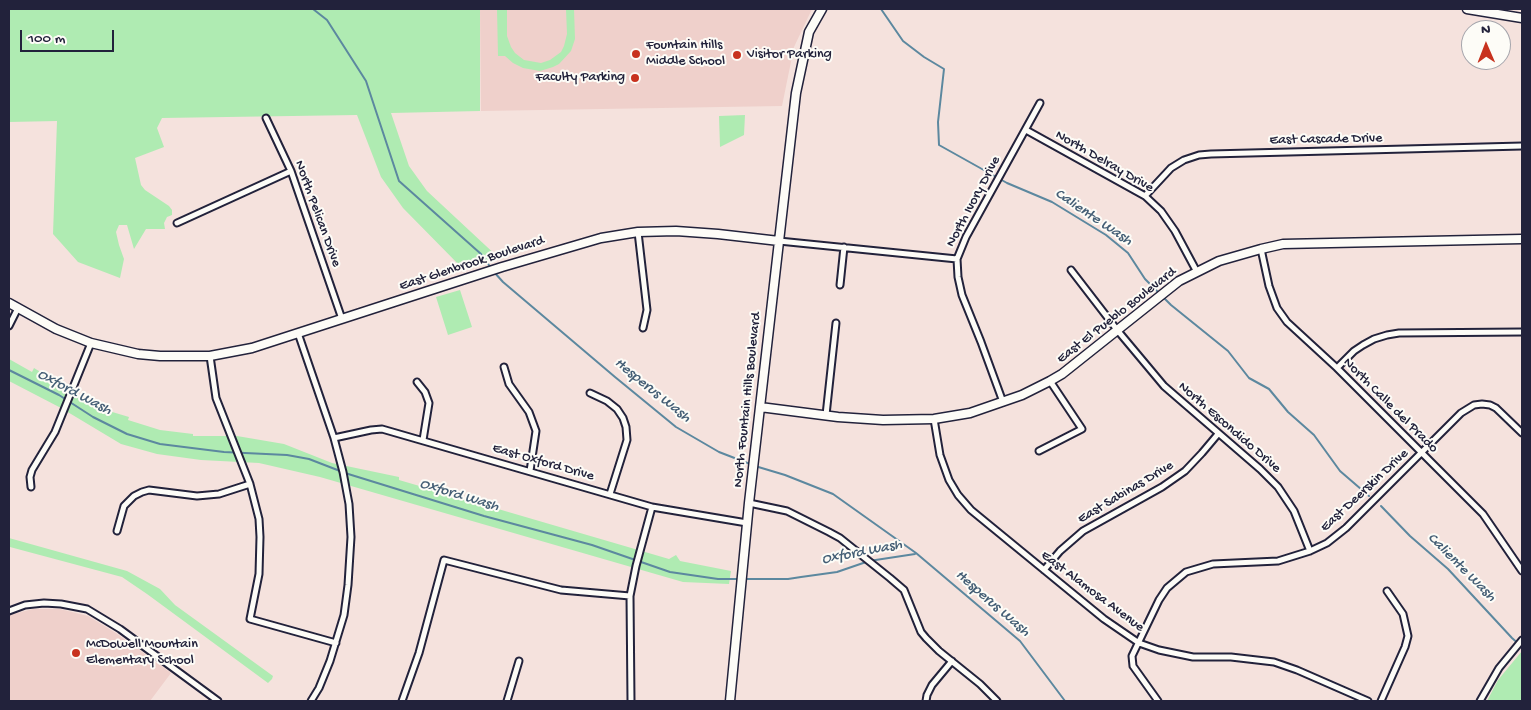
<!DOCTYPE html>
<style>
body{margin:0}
#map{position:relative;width:1531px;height:710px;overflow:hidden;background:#f5e2dd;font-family:"Gochi Hand",sans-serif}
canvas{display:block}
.frame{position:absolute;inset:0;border:10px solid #22223b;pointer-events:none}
.north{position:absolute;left:1461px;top:20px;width:50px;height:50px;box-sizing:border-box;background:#fdfcf7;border:1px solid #a5a5ac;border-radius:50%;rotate:359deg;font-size:14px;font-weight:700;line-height:20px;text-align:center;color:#22223b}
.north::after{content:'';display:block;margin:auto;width:18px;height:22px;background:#c8321e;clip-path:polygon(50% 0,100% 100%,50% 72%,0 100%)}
.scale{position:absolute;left:20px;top:30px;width:94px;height:22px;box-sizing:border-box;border:2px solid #22223b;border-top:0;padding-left:6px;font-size:15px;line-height:18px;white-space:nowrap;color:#22223b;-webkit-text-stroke:4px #fdfcf7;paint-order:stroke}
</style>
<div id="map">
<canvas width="1531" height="710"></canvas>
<div class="frame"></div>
<div class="north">N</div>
<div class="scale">100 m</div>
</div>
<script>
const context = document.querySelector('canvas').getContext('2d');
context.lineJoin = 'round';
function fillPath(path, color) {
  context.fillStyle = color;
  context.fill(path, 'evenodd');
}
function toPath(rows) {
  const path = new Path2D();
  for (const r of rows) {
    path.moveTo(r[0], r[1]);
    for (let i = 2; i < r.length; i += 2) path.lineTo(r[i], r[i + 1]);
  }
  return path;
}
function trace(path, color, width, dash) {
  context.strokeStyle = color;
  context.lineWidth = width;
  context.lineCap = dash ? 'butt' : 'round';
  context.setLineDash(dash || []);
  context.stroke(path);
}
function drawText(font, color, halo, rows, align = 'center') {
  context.font = font + ' "Gochi Hand",sans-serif';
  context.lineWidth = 4;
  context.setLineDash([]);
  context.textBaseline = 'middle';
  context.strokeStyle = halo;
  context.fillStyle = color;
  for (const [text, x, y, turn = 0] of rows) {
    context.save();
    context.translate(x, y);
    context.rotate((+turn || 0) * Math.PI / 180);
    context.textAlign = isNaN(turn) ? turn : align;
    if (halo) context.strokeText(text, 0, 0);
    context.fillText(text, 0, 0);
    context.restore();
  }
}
fillPath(toPath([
 [480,9,812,9,794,47,782,106,481,111],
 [33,609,60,609,88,616,116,633,171,673,150,701,9,701,9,615]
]), '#efd0cb');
fillPath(toPath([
 [9,9,480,9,480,111,391,113,409,166,427,191,500,259,463,269,403,208,381,177,357,115,162,118,157,128,164,147,135,158,141,185,145,190,169,206,172,210,172,215,167,217,164,223,165,229,146,229,134,249,127,225,119,225,116,232,119,245,124,259,120,278,78,262,53,234,57,121,9,122],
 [497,9,507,9,507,36,511,47,515,53,524,60,541,63,550,60,561,52,564,46,567,34,566,9,574,9,575,39,571,51,559,64,553,67,540,71,523,68,513,63,505,56,498,56],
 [745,115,744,135,720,147,719,116],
 [460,290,472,327,448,335,436,297],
 [9,359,32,372,34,368,99,408,129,417,128,420,160,430,193,434,193,436,237,436,284,444,332,463,399,477,399,480,669,559,676,555,680,561,731,571,729,584,683,582,320,477,259,463,201,460,157,454,121,444,61,408,9,381],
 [9,538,127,571,160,589,175,605,273,676,272,679,268,683,147,594,122,577,10,547],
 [1522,651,1522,701,1487,701,1498,680]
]), '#afebb2');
trace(toPath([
 [313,9,327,20,366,81,399,181,481,254,491,268],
 [881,9,903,41,924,57,944,69,938,122,939,145,1007,183,1052,202,1106,235,1128,253,1145,279,1160,294],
 [494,272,503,282,615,377,676,427,719,452,750,464],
 [1163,297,1171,305,1228,351,1249,378,1269,389,1288,412,1314,435,1340,471,1369,496],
 [9,370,59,395,93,417,127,434,160,444,224,452,287,455,309,459,340,471],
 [755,466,785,475,833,494,916,553,1020,641,1065,701],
 [345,473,484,516,592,545,670,572,718,579,740,579],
 [1381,506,1410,536,1448,569,1512,638,1522,647],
 [745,579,788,579,801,577,837,572,869,561,915,554]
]), '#5c889f', 2);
const street = toPath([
 [266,118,291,171,342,319],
 [1026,130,1145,196,1161,211,1175,231,1197,272],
 [1145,196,1171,168,1184,160,1199,155,1211,154,1522,146],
 [177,223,291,171],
 [638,232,647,310,643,328],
 [779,241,957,259],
 [1261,249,1269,286,1277,308,1287,322,1337,368,1483,514,1522,571],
 [1071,270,1118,331,1164,386,1260,469,1278,487,1294,511,1310,551],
 [840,285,844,247],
 [9,326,18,308],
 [298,333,334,438,343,472,349,504,351,537,348,585,344,615,330,661,319,688,311,701],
 [210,356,216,398,250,484,259,519,260,537,259,574,250,619,336,643],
 [504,367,509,384,529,412,536,431,530,471],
 [1337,368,1354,351,1363,345,1374,339,1387,335,1399,333,1522,332],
 [417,382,425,392,429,403,423,440],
 [590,393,607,401,617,409,623,418,626,427,627,440,610,494],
 [1003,402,981,342,962,295,958,277,957,259,966,237,1040,103],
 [826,415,836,323],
 [934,419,940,455,949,480,958,495,971,510,1104,619,1139,643,1159,650,1193,657,1231,657,1274,662,1297,670,1368,701],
 [334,438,371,430,382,429,652,507,747,523],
 [1039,451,1082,429,1050,381],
 [31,487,30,477,32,470,55,432,91,343],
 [749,503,787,511,829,532,840,538,890,578,904,590,921,632,926,638,939,651,980,684,997,701],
 [117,531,124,506,134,496,142,492,149,490,197,496,219,494,250,484],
 [1044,570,1060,551,1083,531,1162,487,1185,471,1202,453,1218,434],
 [9,611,25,605,44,603,61,604,87,609,120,629,218,701],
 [402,701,419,653,444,560,561,590,630,596],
 [507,701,519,661],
 [631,701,630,596,636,566,652,507],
 [926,701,927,695,932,685,952,661],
 [1158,701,1133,666,1132,656,1159,600,1167,588,1186,572,1213,564,1278,561,1310,551,1327,543,1346,528,1461,413,1474,405,1482,404,1490,405,1496,408,1522,433],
 [1381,701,1405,647,1408,636,1403,614,1387,591],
 [1480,701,1499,668,1522,640]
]);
const secondary = toPath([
 [1467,9,1522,18],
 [9,303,56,329,91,343,138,354,160,356,210,356,252,348,502,267,601,238,638,232,676,231,718,234,779,241],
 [760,407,838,417,883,420,934,419,970,413,1022,395,1050,381,1062,374,1179,281,1219,261,1261,249,1283,244,1522,239],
 [730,701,749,503,796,93,809,32,822,9]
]);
trace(street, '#22223b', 9);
trace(secondary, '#22223b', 11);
trace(street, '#fdfcf7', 5);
trace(secondary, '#fdfcf7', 8);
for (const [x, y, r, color] of [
 [636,54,5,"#c8321e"],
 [737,55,5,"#c8321e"],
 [635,78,5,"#c8321e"],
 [76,653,5,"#c8321e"]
]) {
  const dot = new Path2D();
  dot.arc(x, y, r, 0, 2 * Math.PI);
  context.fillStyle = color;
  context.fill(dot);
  trace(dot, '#fdfcf7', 2);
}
drawText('14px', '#22223b', '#fdfcf7', [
 ["Fountain Hills",646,46],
 ["Middle School",646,62],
 ["Visitor Parking",747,55],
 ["Faculty Parking",625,78,"right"],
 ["McDowell Mountain",86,645],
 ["Elementary School",86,661]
], 'left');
drawText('14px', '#22223b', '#fdfcf7', [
 ["East Cascade Drive",1326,140,-1],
 ["North Delray Drive",1104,162,30],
 ["North Ivory Drive",974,202,-62],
 ["North Pelican Drive",317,214,70],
 ["East Glenbrook Boulevard",472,264,-18],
 ["East El Pueblo Boulevard",1117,316,-38],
 ["North Fountain Hills Boulevard",748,400,-84],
 ["North Calle del Prado",1390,406,45],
 ["North Escondido Drive",1229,428,41],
 ["East Oxford Drive",543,463,16],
 ["East Deerskin Drive",1365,491,-43],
 ["East Sabinas Drive",1126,493,-31],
 ["East Alamosa Avenue",1092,592,37]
]);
drawText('italic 15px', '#445e75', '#fdfcf7', [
 ["Caliente Wash",1093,218,34],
 ["Hesperus Wash",652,391,39],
 ["Oxford Wash",74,393,28],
 ["Oxford Wash",459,496,17],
 ["Oxford Wash",862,553,-11],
 ["Caliente Wash",1461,568,45],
 ["Hesperus Wash",992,604,41]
]);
</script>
